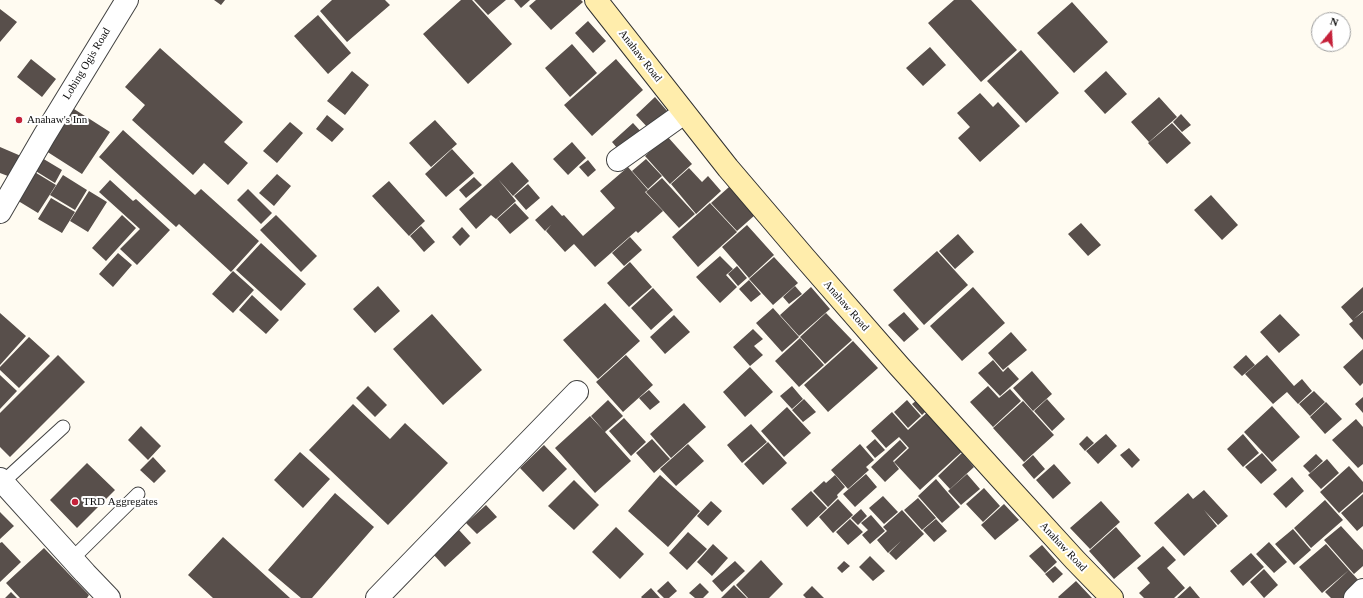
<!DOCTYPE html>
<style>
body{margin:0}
#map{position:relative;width:1363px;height:598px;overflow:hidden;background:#fffbf1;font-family:"Times New Roman",serif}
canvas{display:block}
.north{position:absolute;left:1311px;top:12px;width:40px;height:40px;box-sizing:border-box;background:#fff;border:1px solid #9f9f9f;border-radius:50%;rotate:18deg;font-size:11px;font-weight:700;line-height:16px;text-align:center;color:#0f0f0f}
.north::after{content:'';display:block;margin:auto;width:14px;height:18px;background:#c5213a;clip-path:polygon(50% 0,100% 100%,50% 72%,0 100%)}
</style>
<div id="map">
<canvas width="1363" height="598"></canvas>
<div class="north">N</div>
</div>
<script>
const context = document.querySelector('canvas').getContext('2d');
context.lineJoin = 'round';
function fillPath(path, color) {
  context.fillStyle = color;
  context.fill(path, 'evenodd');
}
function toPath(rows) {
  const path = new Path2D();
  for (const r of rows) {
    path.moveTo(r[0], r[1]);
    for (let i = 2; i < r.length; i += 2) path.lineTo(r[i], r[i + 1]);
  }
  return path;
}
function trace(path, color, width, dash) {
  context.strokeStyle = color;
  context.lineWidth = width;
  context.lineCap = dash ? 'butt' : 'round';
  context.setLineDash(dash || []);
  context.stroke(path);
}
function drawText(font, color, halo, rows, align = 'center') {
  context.font = font + ' "Times New Roman",serif';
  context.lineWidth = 4;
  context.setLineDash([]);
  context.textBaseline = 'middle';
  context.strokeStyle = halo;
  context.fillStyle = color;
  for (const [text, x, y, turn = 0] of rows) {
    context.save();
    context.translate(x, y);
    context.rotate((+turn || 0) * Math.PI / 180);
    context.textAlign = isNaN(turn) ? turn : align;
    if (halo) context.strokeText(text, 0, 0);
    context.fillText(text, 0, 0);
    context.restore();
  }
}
fillPath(toPath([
 [214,0,225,0,221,5],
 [332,0,385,0,390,5,347,42,320,11],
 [461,0,472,0,512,44,468,84,423,34],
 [474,0,506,0,488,15],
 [514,0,530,0,521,8],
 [536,0,581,0,583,2,551,30,529,6],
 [954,0,971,0,1017,50,981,82,928,23],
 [1072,2,1108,42,1074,73,1037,33],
 [0,9,17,22,0,42],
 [318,15,351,53,328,74,294,36],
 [588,21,606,41,593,53,575,33],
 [572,44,597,73,570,97,545,68],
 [930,47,946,65,923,86,906,68],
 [160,48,243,122,224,142,248,163,228,185,204,163,193,175,132,120,145,105,125,87],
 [1021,50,1059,93,1026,123,987,81],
 [31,59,56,79,42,97,17,77],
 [616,59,643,90,592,136,564,105],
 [352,71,369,85,345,115,327,101],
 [1106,71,1127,94,1105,114,1084,91],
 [980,93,993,107,998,102,1020,126,980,162,958,138,970,127,957,113],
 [655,97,668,112,649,129,636,115],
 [1159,97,1177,117,1149,142,1131,122],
 [74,109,110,132,82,174,46,151],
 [1181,114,1191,125,1182,132,1173,122],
 [327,115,344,129,332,142,316,129],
 [435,120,457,144,431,167,409,143],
 [290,122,303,133,277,163,263,151],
 [633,123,645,136,623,155,612,142],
 [1172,123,1191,143,1167,164,1148,143],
 [123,130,195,195,201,189,259,241,231,272,179,224,176,227,99,157],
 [667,136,692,164,670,184,645,156],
 [572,142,586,158,568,175,553,159],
 [0,147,21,156,13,178,0,173],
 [452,149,474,173,446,197,425,174],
 [42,158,62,170,55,183,34,170],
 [646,159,662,176,648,189,632,171],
 [588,160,596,170,588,177,579,167],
 [512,162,529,181,513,196,498,179,516,201,496,219,491,215,476,229,459,209],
 [628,167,648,190,645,192,663,211,638,233,636,231,595,267,574,244,565,252,546,231,551,225,545,231,535,220,552,205,562,216,564,215,583,236,615,208,600,191],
 [689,168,702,182,708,176,721,191,696,214,671,184],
 [33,171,56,185,38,213,15,199],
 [277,174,291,186,274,206,259,193],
 [63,175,87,190,75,210,50,195],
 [474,177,482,185,466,198,459,190],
 [662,178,695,214,679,228,646,192],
 [110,180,133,201,136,199,170,230,137,265,120,249,140,229,99,192],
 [389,181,425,221,409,236,372,196],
 [528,184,540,198,526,210,514,196],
 [729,187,755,215,737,231,711,203],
 [248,189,272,213,261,224,237,200],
 [89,191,107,202,88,232,70,221],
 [1211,195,1238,225,1222,240,1194,210],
 [51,198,75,212,62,233,38,219],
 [515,203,529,218,510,234,497,219],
 [710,203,737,232,698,267,672,237],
 [122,215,136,228,106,261,92,248],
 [276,215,317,256,301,272,260,230],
 [1081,223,1101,245,1088,256,1068,234],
 [747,225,774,255,749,278,722,247],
 [421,226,435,242,424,252,410,236],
 [462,227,470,236,460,246,452,237],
 [958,234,974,252,955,269,939,251],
 [630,237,642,250,624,266,612,253],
 [261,243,306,284,281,311,236,270],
 [937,251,968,285,924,325,893,290],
 [118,253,132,265,113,287,99,274],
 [720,256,733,269,726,275,737,287,720,303,696,277],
 [774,257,798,283,773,305,749,279],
 [630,262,652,287,629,307,607,283],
 [737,266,747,278,738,286,728,274],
 [233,271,254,290,233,313,212,294],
 [749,280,761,294,751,302,739,289],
 [378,286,400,311,375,333,353,309],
 [795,286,802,294,789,304,783,297],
 [811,287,830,309,799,336,780,315],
 [973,287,1005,323,962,361,930,326],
 [1363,287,1363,311,1354,319,1363,312,1363,340,1349,324,1353,321,1341,307],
 [653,288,673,310,651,330,631,308],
 [252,295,279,320,266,334,239,310],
 [605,303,640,341,598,379,563,340],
 [773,308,799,337,782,352,756,323],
 [904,312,919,329,904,342,888,325],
 [0,313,26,336,0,365],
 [826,313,852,340,825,364,800,337],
 [432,314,482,370,443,405,393,349],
 [1280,314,1300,335,1279,353,1260,332],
 [674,315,690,332,665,354,650,337],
 [753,329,763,339,754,346,763,355,750,366,733,347],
 [1011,332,1027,350,1003,370,988,353],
 [29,337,50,356,19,388,0,370,0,367],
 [800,338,824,365,799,387,775,361],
 [853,341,878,368,828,412,804,385],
 [1363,349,1363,383,1360,386,1343,367],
 [58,355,85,382,10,457,0,447,0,413],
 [626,355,653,385,623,412,596,382],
 [1246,355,1255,365,1242,376,1233,367],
 [1267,355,1294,386,1302,379,1312,391,1298,404,1287,392,1273,404,1245,374],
 [993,360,1003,372,1008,367,1019,379,1000,396,978,373],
 [750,367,773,392,745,417,723,392],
 [1032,371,1052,394,1033,411,1013,388],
 [0,375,17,391,0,409],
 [368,386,387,405,375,417,356,398],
 [792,386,803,399,792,409,780,396],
 [988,386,999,398,1010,389,1021,401,993,427,970,402],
 [649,390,660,402,650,410,639,398],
 [1314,391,1325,402,1310,416,1299,404],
 [922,396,931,406,922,415,912,404],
 [1363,397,1363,413,1355,404],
 [804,399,816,412,803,422,792,410],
 [1047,399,1065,419,1052,431,1034,411],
 [608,400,623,416,605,432,631,461,595,493,555,448,590,416,604,431,591,416],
 [907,400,921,416,908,428,894,412],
 [1023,401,1054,435,1024,462,993,428],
 [1326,402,1342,419,1325,434,1310,417],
 [684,403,706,427,671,458,650,434],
 [353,404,390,439,405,423,448,463,388,525,309,450],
 [1272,406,1300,437,1272,462,1244,432],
 [787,407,811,433,784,457,761,431],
 [932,408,967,447,920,490,894,462,909,448,899,437,886,448,871,431,892,412,908,430],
 [624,418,646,442,631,456,609,431],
 [1356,419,1363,427,1363,464,1358,468,1332,440],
 [751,424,767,442,742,463,727,445],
 [141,426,161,446,148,460,128,440],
 [1106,434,1117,446,1098,464,1086,451],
 [1243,434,1259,453,1243,467,1227,449],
 [1087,436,1094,443,1085,451,1079,444],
 [652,439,670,459,654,473,636,453],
 [875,439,885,450,875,458,866,447],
 [900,440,907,448,893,461,899,469,885,482,871,467],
 [768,442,787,463,763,485,744,464],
 [688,444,704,461,676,486,660,469],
 [860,444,874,460,866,467,869,470,848,489,831,470],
 [544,445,567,469,543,492,520,468],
 [1129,448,1140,460,1132,468,1120,455],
 [300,452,330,479,303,508,274,480],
 [962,453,974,467,950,489,938,476],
 [1262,453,1277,470,1261,484,1245,467],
 [1316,454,1323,461,1310,473,1303,466],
 [1033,455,1045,469,1034,479,1022,465],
 [153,457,166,471,154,483,140,470],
 [1327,459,1339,473,1321,489,1308,475],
 [87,463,115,490,77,528,50,500],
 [1054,464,1071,483,1053,499,1036,480],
 [1349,466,1363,482,1363,492,1339,513,1320,492],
 [866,474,877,487,855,507,843,494],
 [967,474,980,489,961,505,948,491],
 [660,475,700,511,668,547,628,511],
 [835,475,845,487,837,495,838,497,828,507,813,491,824,481,826,483],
 [1292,477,1304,491,1286,508,1273,494],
 [936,479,960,507,942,523,918,496],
 [574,480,599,505,574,530,548,506],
 [984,488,1000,506,983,522,966,504],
 [1204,490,1228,516,1218,525,1204,510,1217,526,1184,556,1154,523,1188,493,1193,499],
 [811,491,827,508,807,527,791,509],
 [335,493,374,527,312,598,301,598,268,570],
 [1363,494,1363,526,1357,531,1341,513],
 [883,496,898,512,884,524,869,508],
 [918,498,936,518,922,530,904,510],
 [838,499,853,515,833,533,819,517],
 [1325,500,1343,520,1311,548,1294,528],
 [711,501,722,511,708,526,697,516],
 [1101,501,1120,522,1090,549,1070,528],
 [1004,504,1019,520,995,540,981,525],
 [486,505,497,517,477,534,466,523],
 [861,509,867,516,858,525,851,518],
 [902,510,924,534,896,560,889,553,901,541,888,553,877,540,887,531,883,527],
 [0,512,14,526,0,539],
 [871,515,885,531,870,544,862,535,868,530,861,523],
 [850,519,863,532,848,545,836,532],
 [936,519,947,531,934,542,923,530],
 [1341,526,1363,550,1363,566,1354,574,1324,540],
 [616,527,644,554,620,579,592,552],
 [1116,527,1141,556,1114,579,1089,551],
 [1293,529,1311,550,1294,565,1275,544],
 [459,530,471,543,445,567,433,554],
 [688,532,707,549,687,570,669,553],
 [223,537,290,598,213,598,188,575],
 [2,542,21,562,0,582,0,543],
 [1269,542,1287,562,1274,573,1256,554],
 [713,544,728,558,712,576,697,562],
 [1326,544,1349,570,1322,593,1299,567],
 [1042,545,1057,562,1045,573,1029,556],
 [1163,546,1176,560,1167,568,1185,588,1174,598,1144,598,1139,593,1150,583,1137,568],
 [44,548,89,595,87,598,20,598,6,583],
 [1251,553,1264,567,1243,586,1230,571],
 [870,556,885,571,873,581,859,567],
 [761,560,783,584,769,598,748,598,736,585],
 [735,561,745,571,722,592,712,581],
 [844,561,850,566,842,573,837,568],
 [1055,566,1063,574,1053,583,1045,574],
 [1264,569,1278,585,1264,598,1250,582],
 [1349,570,1363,585,1351,598,1331,598,1325,592],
 [668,581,677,591,669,598,664,598,657,591],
 [1076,581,1092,598,1059,598,1058,597],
 [700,583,709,592,703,598,695,598,689,593],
 [734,585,747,598,721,598],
 [812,586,824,598,806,598,803,595],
 [1190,586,1200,598,1177,598],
 [651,588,660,598,642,598,641,597],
 [11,592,17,598,5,598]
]), '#584f4b');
const lane = toPath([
 [3,482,63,427],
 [72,559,138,494]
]);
const street = toPath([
 [618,160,684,113],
 [0,212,44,136,127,0],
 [0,479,85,573,109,598],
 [377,598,577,392],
 [1355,598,1363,590]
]);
const secondary = toPath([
 [596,0,728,168,804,257,899,366,1002,480,1075,560,1112,598]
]);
trace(lane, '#424242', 15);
trace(street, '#424242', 24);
trace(secondary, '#313131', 24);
trace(lane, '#fff', 13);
trace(street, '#fff', 22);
trace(secondary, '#ffedac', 22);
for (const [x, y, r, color] of [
 [19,120,4,"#c5213a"],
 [75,502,4,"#c5213a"]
]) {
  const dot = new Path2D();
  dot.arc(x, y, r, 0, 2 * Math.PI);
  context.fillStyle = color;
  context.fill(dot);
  trace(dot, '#fff', 1.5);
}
drawText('11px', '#0f0f0f', '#fff', [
 ["Anahaw Road",640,56,52],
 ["Lobing Ogis Road",87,64,-59],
 ["Anahaw Road",846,306,49],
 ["Anahaw Road",1063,547,47]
]);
drawText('11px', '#0f0f0f', '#fff', [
 ["Anahaw's Inn",27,120],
 ["TRD Aggregates",83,502]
], 'left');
</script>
